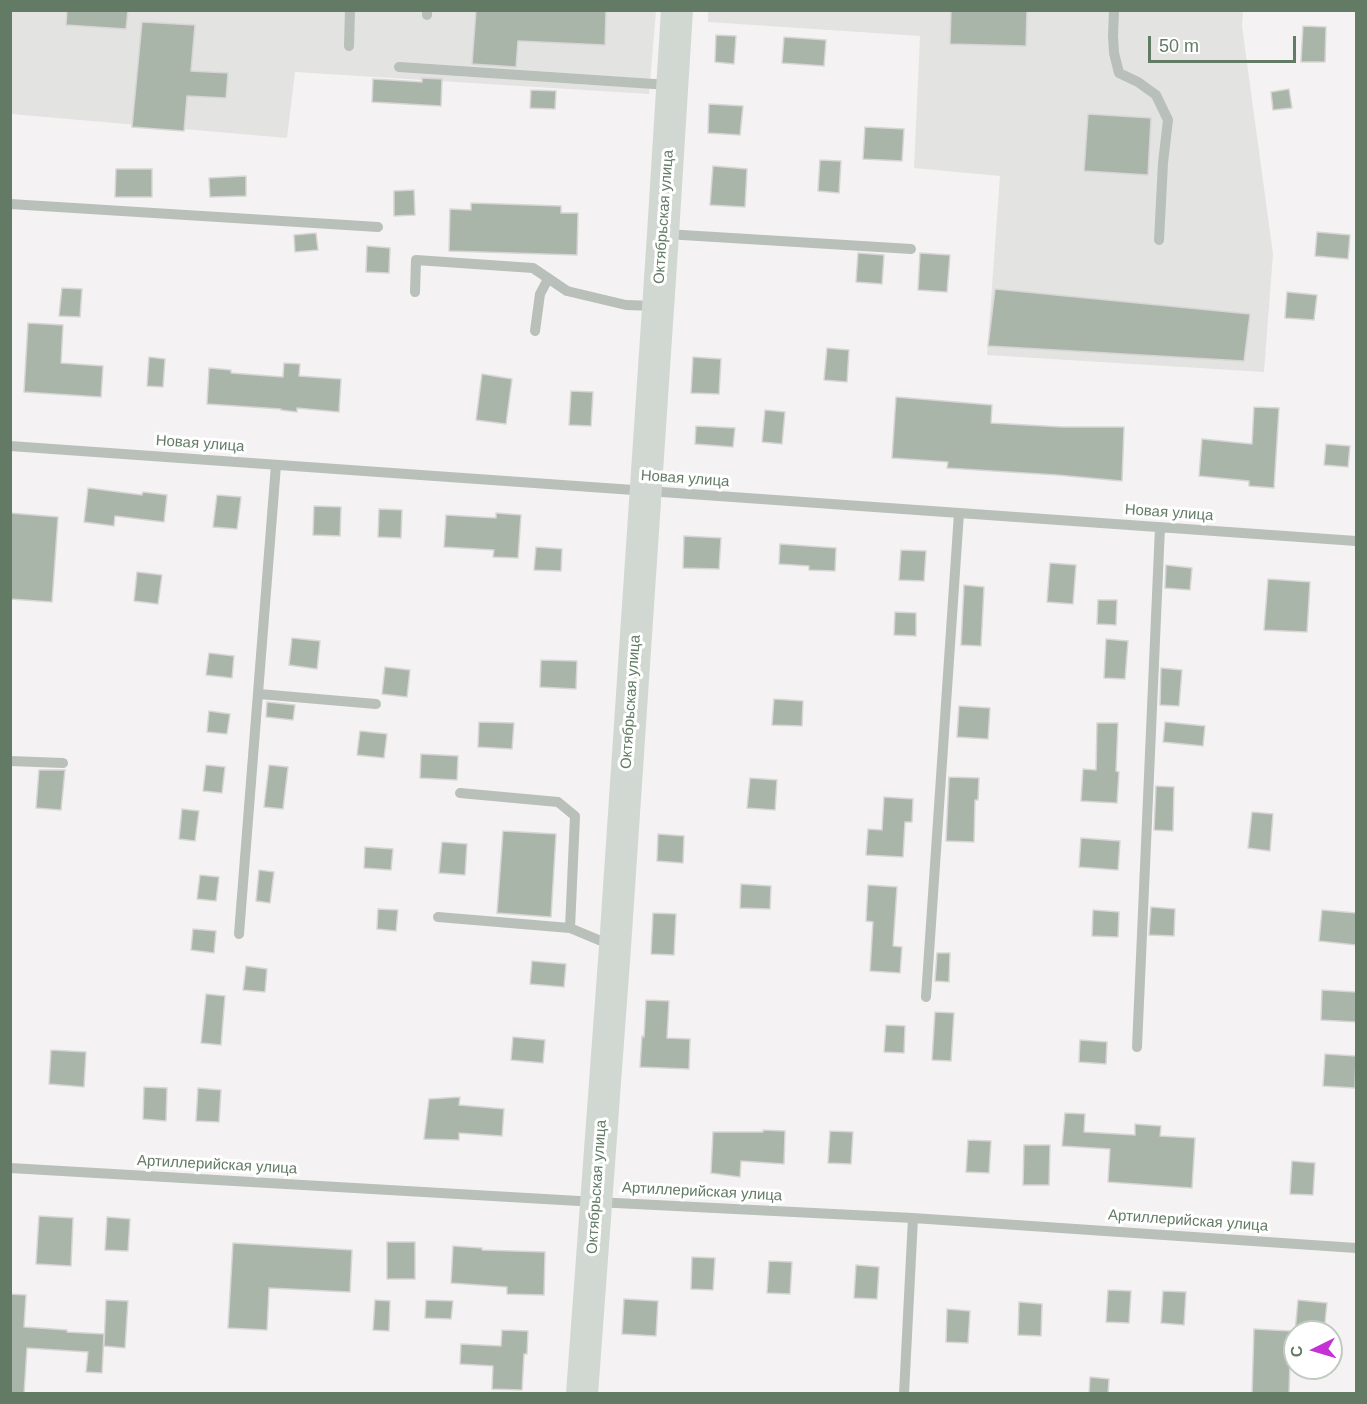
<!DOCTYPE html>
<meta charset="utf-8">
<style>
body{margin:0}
#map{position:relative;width:1367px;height:1404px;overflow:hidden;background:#f5f2f3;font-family:Arial,sans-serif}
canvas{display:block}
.frame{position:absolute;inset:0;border:12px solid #637b65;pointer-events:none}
.north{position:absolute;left:1283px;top:1320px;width:60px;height:60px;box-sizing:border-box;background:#fff;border:2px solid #c1cac1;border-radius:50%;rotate:265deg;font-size:16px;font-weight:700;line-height:24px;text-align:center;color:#637b65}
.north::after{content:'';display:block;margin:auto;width:21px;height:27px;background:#c432d5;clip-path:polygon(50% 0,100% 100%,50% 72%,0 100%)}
.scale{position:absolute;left:1148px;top:36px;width:148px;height:27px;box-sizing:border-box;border:3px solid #637b65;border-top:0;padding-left:8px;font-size:18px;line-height:21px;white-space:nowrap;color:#637b65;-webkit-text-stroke:4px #fff;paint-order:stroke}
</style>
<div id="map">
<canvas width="1367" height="1404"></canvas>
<div class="frame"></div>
<div class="north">С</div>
<div class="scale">50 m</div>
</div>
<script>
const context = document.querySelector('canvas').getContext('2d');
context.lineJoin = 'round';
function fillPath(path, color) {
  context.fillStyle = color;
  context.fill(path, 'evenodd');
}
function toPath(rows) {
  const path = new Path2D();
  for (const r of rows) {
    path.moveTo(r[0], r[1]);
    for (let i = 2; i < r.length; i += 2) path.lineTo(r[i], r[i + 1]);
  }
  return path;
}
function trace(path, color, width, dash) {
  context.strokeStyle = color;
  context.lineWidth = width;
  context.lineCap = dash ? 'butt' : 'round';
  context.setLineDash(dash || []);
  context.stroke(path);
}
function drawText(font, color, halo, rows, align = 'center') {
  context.font = font + ' Arial,sans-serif';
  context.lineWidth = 6;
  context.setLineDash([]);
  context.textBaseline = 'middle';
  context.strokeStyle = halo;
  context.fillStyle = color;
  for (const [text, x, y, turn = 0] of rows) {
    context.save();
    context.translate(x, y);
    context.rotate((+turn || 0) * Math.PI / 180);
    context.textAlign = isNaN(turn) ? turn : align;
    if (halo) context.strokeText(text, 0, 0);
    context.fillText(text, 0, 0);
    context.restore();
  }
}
fillPath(toPath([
 [708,10,1243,11,1242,26,1273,254,1264,372,987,355,1000,176,914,168,920,36,708,22],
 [10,11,656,11,649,94,295,72,287,138,11,114]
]), '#e3e3e2');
const building = toPath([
 [67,10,128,10,126,29,66,25,67,10],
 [476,10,606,10,605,45,518,41,516,67,472,64,476,10],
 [951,10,1027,10,1026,46,950,44,951,10],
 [142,22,195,25,191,71,228,73,226,98,187,96,184,131,132,127,142,22],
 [1303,26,1326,27,1325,62,1301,62,1303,26],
 [716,35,736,36,734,64,715,62,716,35],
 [784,37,826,40,824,66,782,63,784,37],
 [422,78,442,79,441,106,372,102,373,79,422,82,422,78],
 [1289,89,1292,108,1273,110,1271,92,1289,89],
 [531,90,556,91,555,109,530,108,531,90],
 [709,104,743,106,740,135,708,133,709,104],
 [1088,114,1151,118,1148,175,1084,171,1088,114],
 [865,127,904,129,902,161,863,159,865,127],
 [820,160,841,161,839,193,818,191,820,160],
 [713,166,747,169,745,207,710,205,713,166],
 [116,169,152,169,152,197,115,197,116,169],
 [246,176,246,196,210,197,209,178,246,176],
 [414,190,415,215,394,216,394,191,414,190],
 [471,203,561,206,561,213,578,213,577,255,449,251,450,209,471,210,471,203],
 [1317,232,1350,235,1348,259,1315,256,1317,232],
 [316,233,318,250,295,252,294,235,316,233],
 [367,246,390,248,389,273,366,272,367,246],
 [858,253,884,255,882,284,856,282,858,253],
 [920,253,950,255,947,292,918,290,920,253],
 [62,288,82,289,80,317,59,316,62,288],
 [995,289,1250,314,1244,361,988,346,995,289],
 [1287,292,1317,295,1314,320,1285,318,1287,292],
 [28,323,63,325,61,363,103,366,101,397,24,392,28,323],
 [827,348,849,350,847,382,824,380,827,348],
 [149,357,165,359,163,387,147,386,149,357],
 [693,357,721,359,719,394,691,393,693,357],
 [284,363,300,364,299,376,341,379,339,412,297,408,297,412,281,410,281,409,207,404,209,368,231,370,231,373,283,377,284,363],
 [482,374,512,379,506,424,476,420,482,374],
 [571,391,593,392,591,426,569,425,571,391],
 [896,397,992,405,991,423,1062,427,1124,427,1122,481,1057,475,947,468,948,462,892,458,896,397],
 [1254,407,1279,408,1274,488,1249,486,1249,481,1199,476,1202,439,1252,444,1254,407],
 [765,410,785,412,782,444,762,442,765,410],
 [696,426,735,428,733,447,695,444,696,426],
 [1326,444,1350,446,1348,467,1324,465,1326,444],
 [88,488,142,495,143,492,167,495,164,522,115,516,114,526,84,522,88,488],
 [217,495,241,497,237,529,213,527,217,495],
 [314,506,341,507,340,536,313,535,314,506],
 [379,509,402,510,401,538,378,537,379,509],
 [10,513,58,517,52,602,10,599,10,513],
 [496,513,521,515,518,558,493,557,494,550,444,547,446,515,496,518,496,513],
 [684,536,721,538,719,569,683,568,684,536],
 [780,544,836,548,835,571,809,570,809,566,779,564,780,544],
 [536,547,562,549,561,571,534,570,536,547],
 [901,550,926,551,924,581,899,580,901,550],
 [1050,563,1076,565,1073,604,1047,602,1050,563],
 [1166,565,1192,568,1190,590,1165,588,1166,565],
 [137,572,162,575,158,604,134,601,137,572],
 [1268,579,1310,582,1307,632,1264,630,1268,579],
 [964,585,984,587,981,646,961,645,964,585],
 [1098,600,1117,600,1116,625,1097,624,1098,600],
 [895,612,916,613,916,636,894,635,895,612],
 [292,638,320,641,317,669,289,665,292,638],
 [1106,639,1128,641,1125,679,1104,678,1106,639],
 [209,653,234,656,232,678,206,675,209,653],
 [541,660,577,661,576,689,540,687,541,660],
 [385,667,410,670,407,697,382,694,385,667],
 [1161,668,1182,670,1179,706,1160,705,1161,668],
 [774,699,803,701,802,726,772,725,774,699],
 [267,702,295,705,293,720,266,717,267,702],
 [959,706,990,708,988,739,957,737,959,706],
 [209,711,230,714,227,734,207,732,209,711],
 [479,722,514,723,512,749,478,747,479,722],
 [1165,722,1205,726,1203,746,1163,742,1165,722],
 [1097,723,1118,723,1116,771,1119,772,1117,803,1081,801,1083,769,1096,770,1097,723],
 [360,731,387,734,384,758,357,755,360,731],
 [421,754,458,756,457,780,420,778,421,754],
 [206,765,225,767,222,793,203,791,206,765],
 [269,765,288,767,283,809,264,807,269,765],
 [39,770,65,770,61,810,36,808,39,770],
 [949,777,979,778,978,800,975,800,974,842,946,841,949,777],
 [750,778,777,780,775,810,747,808,750,778],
 [1156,786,1174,787,1173,831,1154,830,1156,786],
 [884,797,913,799,912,822,905,822,903,857,866,855,868,829,882,830,884,797],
 [182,809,199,811,195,841,179,839,182,809],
 [1252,812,1273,814,1270,851,1248,848,1252,812],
 [503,831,556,834,551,917,497,913,503,831],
 [658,834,684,836,683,863,657,861,658,834],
 [1081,838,1120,841,1118,870,1079,867,1081,838],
 [442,842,467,844,465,875,439,873,442,842],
 [365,847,393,849,391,870,364,868,365,847],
 [259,870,274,872,270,903,256,901,259,870],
 [200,875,219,877,216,901,197,899,200,875],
 [741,884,771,886,770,909,740,908,741,884],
 [868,885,897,887,893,946,902,947,900,973,870,971,873,922,866,921,868,885],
 [1151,907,1175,909,1174,936,1149,935,1151,907],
 [378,909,398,910,396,931,377,929,378,909],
 [1093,910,1119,912,1118,937,1092,936,1093,910],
 [1322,910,1356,913,1356,945,1319,941,1322,910],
 [653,913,676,914,674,955,651,954,653,913],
 [193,929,216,931,214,953,191,950,193,929],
 [937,953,950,953,949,982,935,981,937,953],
 [532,961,566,964,564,987,530,984,532,961],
 [246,966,267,969,265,992,243,990,246,966],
 [1322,990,1356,992,1356,1022,1321,1020,1322,990],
 [206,994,225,996,221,1045,201,1043,206,994],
 [646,1000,669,1001,667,1038,690,1039,689,1069,640,1067,642,1036,644,1037,646,1000],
 [935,1012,954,1013,951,1061,932,1060,935,1012],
 [886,1025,905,1026,904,1053,884,1052,886,1025],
 [513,1037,545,1040,543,1063,511,1060,513,1037],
 [1080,1040,1107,1042,1106,1064,1079,1062,1080,1040],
 [51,1050,86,1052,84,1087,49,1084,51,1050],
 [1325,1054,1356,1056,1355,1088,1323,1086,1325,1054],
 [144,1087,167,1088,166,1121,143,1119,144,1087],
 [198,1088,221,1090,219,1122,196,1121,198,1088],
 [460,1097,459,1105,504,1109,502,1136,459,1133,459,1140,424,1139,429,1099,460,1097],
 [1065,1113,1085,1114,1084,1132,1135,1135,1135,1124,1161,1126,1160,1136,1195,1138,1192,1188,1108,1182,1110,1149,1062,1146,1065,1113],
 [763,1130,785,1131,784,1164,741,1161,740,1177,711,1173,713,1132,763,1132,763,1130],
 [830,1131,853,1132,851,1164,828,1163,830,1131],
 [968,1140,991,1141,989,1173,966,1172,968,1140],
 [1024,1145,1050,1145,1049,1185,1023,1185,1024,1145],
 [1292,1161,1315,1163,1313,1195,1290,1194,1292,1161],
 [39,1216,73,1218,71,1266,36,1264,39,1216],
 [107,1217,130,1219,128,1251,105,1250,107,1217],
 [387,1242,415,1242,415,1279,387,1279,387,1242],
 [233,1243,352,1250,350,1292,269,1288,267,1330,228,1328,233,1243],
 [453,1246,482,1248,482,1250,545,1252,544,1295,507,1294,507,1287,451,1283,453,1246],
 [692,1257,715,1258,713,1290,691,1289,692,1257],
 [769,1261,792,1262,790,1294,767,1293,769,1261],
 [856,1265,879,1267,877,1299,854,1298,856,1265],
 [1108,1290,1131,1291,1129,1323,1106,1322,1108,1290],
 [1163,1291,1186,1292,1184,1325,1161,1323,1163,1291],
 [10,1294,26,1295,24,1327,67,1330,67,1332,104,1334,102,1373,86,1372,88,1352,27,1348,24,1394,10,1394,10,1294],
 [624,1299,658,1301,656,1336,622,1334,624,1299],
 [106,1300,128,1301,125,1348,104,1346,106,1300],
 [375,1300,390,1301,389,1331,373,1330,375,1300],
 [426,1300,453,1301,451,1319,425,1318,426,1300],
 [1298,1300,1327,1303,1324,1332,1295,1332,1298,1300],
 [1019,1302,1042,1304,1041,1336,1018,1335,1019,1302],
 [947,1309,970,1311,968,1343,946,1342,947,1309],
 [1254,1329,1291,1331,1289,1394,1252,1394,1254,1329],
 [502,1330,528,1331,527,1354,524,1354,522,1390,492,1389,493,1366,460,1364,461,1344,501,1346,502,1330],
 [1090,1377,1109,1379,1108,1394,1089,1394,1090,1377]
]);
fillPath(building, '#a9b5a9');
trace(building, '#d7d5d5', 1.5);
trace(toPath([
 [1114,10,1113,36,1114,53,1119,73,1138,82,1156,95,1168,120,1163,163,1159,240],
 [427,15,427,10],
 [349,46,350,10],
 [399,67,669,85],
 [10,204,378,227],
 [666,234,911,249],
 [415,292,416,260,533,268,567,291,626,305,655,306],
 [535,331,540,294,548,279],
 [10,446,1356,541],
 [259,694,376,704],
 [10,761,63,763],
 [460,793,558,802,575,816,570,928],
 [438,917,570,928,613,946],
 [239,934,276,465],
 [926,997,959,513],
 [1137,1047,1160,527],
 [10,1168,596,1202,913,1218,1356,1248],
 [904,1394,913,1218]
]), '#b8c0b9', 10);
trace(toPath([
 [582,1394,615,947,663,234,677,10]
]), '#d1d8d1', 32);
drawText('15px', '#637b65', '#fff', [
 ["Октябрьская улица",664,217,-86],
 ["Новая улица",200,444,4],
 ["Новая улица",685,479,4],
 ["Новая улица",1169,513,4],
 ["Октябрьская улица",631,702,-86],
 ["Артиллерийская улица",217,1165,3],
 ["Октябрьская улица",597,1187,-86],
 ["Артиллерийская улица",702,1192,3],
 ["Артиллерийская улица",1188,1221,4]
]);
</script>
